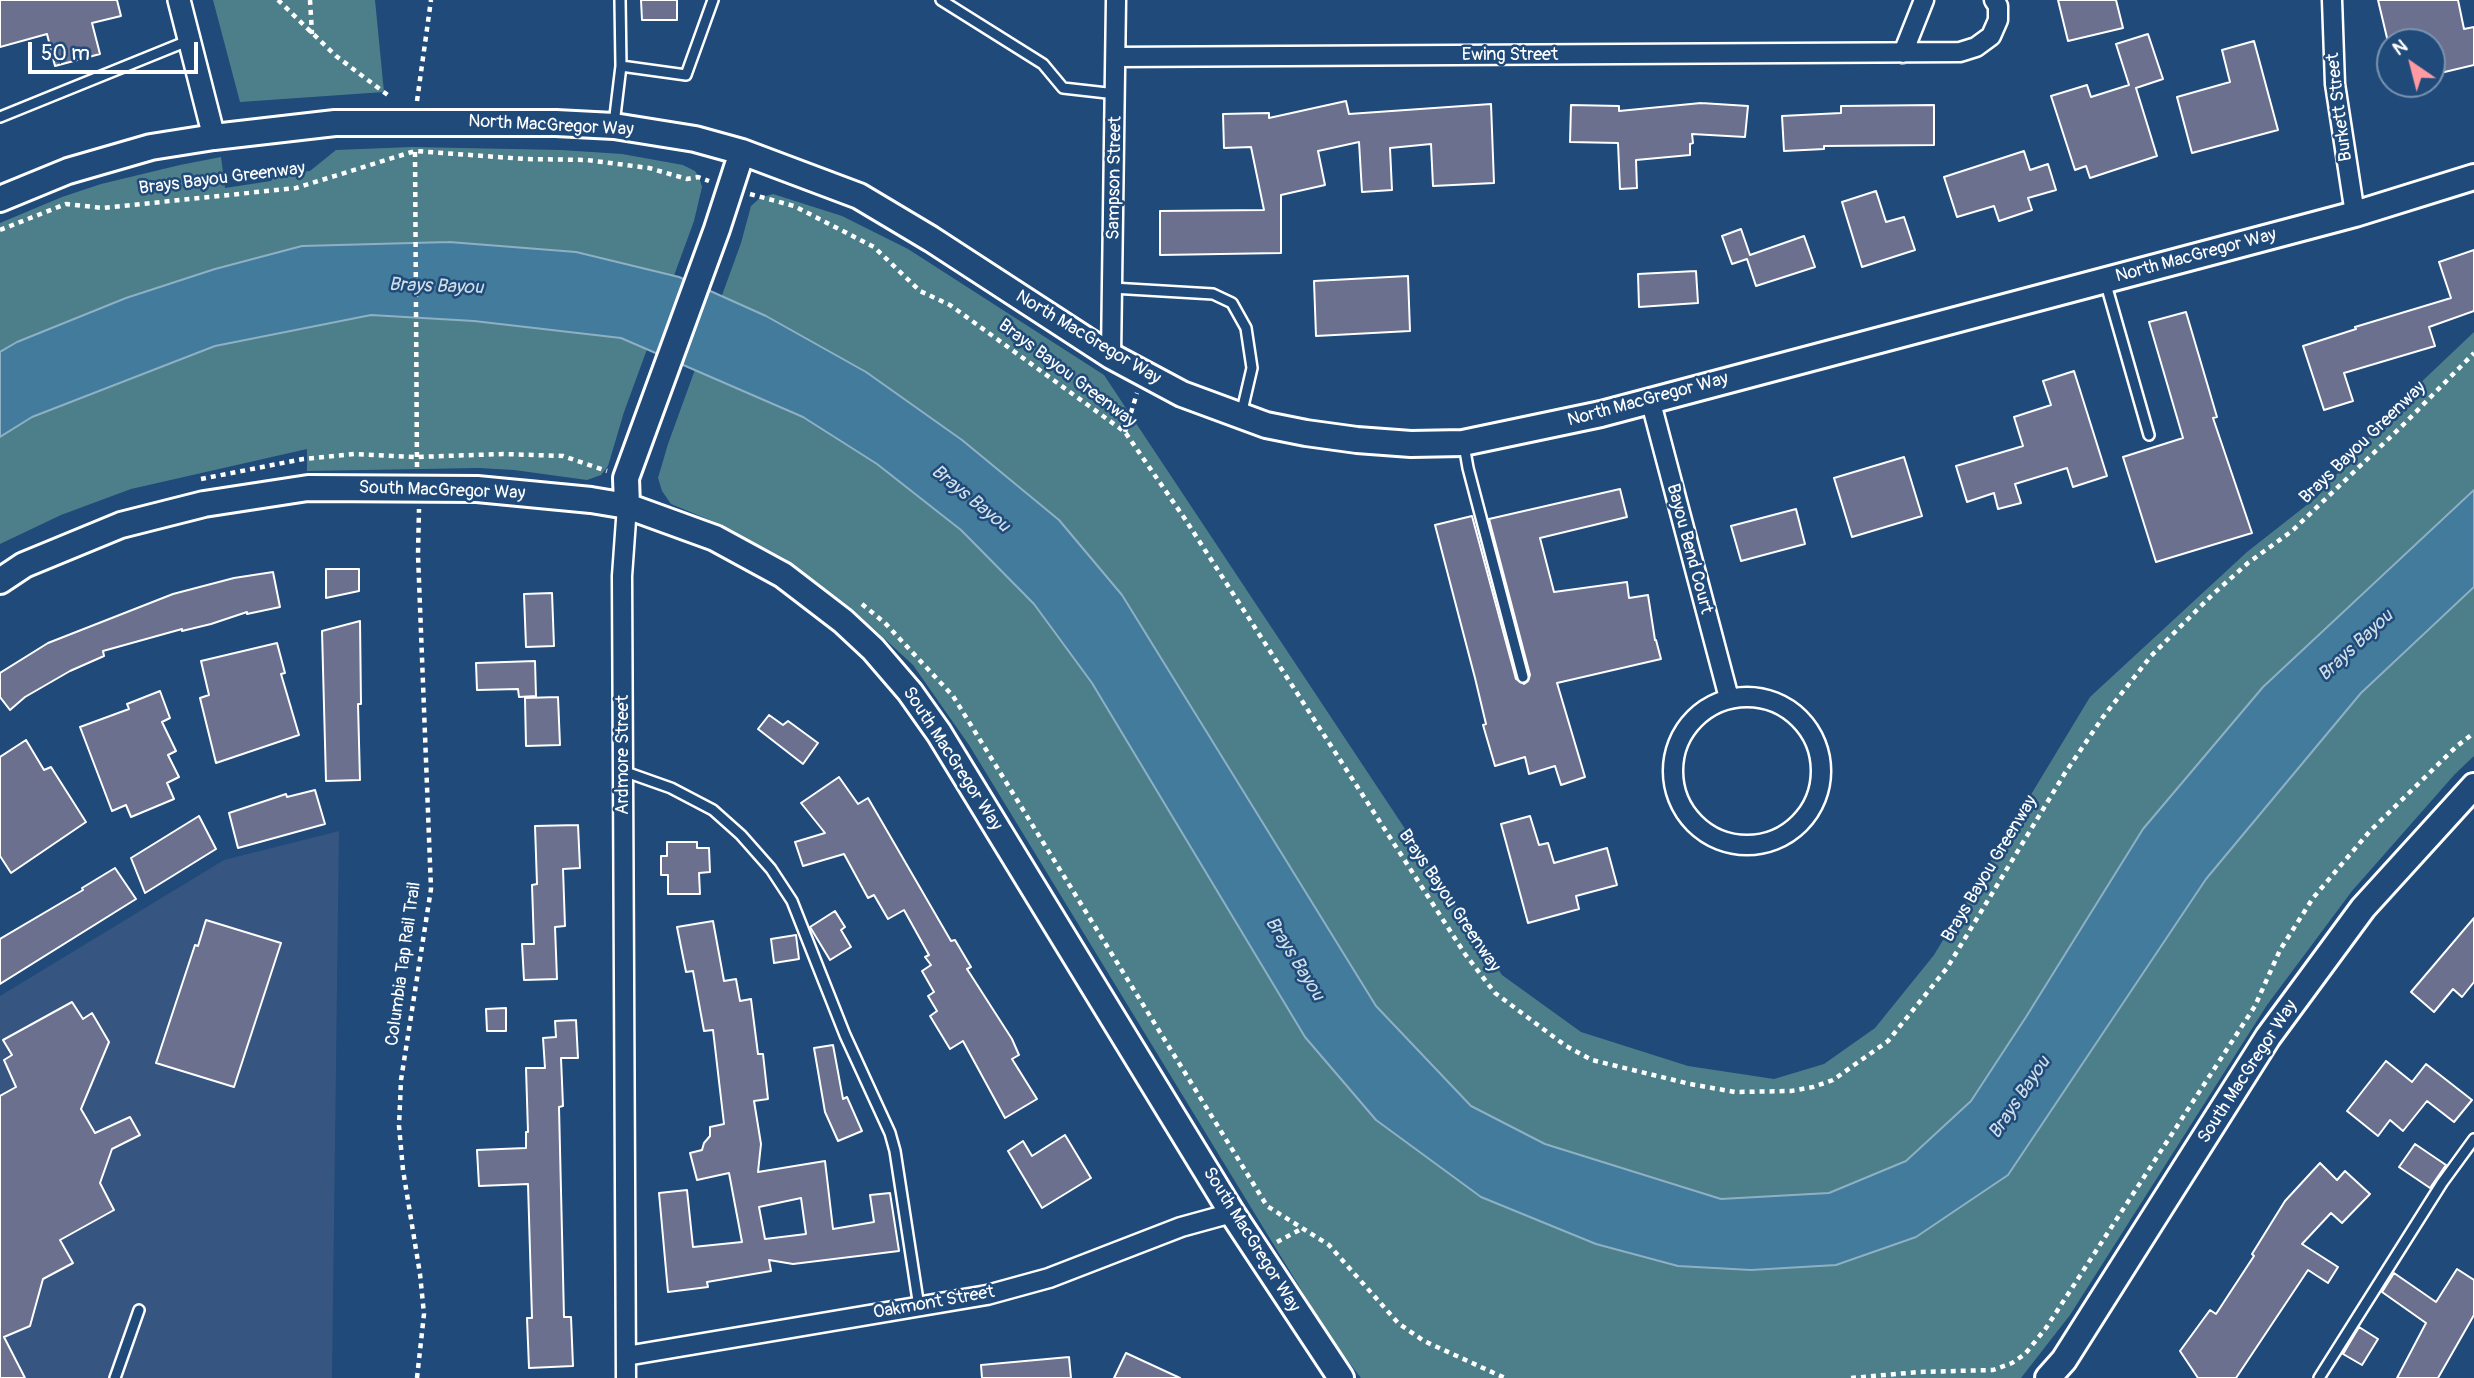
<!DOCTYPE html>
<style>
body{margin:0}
#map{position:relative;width:2474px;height:1378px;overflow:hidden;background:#1f4a7a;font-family:Pangolin,sans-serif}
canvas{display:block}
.north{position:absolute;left:2376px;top:28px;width:70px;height:70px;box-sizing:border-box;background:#1f4a7a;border:2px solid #7992af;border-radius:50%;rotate:325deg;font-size:19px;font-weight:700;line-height:28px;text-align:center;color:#fff}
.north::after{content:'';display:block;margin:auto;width:24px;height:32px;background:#ff9aa2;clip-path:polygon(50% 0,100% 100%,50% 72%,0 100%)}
.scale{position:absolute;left:28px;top:42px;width:170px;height:32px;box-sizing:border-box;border:4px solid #fff;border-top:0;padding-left:9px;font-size:21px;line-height:24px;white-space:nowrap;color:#fff;-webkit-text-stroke:5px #1f4a7a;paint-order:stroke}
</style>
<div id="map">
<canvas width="2474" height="1378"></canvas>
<div class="north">N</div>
<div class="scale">50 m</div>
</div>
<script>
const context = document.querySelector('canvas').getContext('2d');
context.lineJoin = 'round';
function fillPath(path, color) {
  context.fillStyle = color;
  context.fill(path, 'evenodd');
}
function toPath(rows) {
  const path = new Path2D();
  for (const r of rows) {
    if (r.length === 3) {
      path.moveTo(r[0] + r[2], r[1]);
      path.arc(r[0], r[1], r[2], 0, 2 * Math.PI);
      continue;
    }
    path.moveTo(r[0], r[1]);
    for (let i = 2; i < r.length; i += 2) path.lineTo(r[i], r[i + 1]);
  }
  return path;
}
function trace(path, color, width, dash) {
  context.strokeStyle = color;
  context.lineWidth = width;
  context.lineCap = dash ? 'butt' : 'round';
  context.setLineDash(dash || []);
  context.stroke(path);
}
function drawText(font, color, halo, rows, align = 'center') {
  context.font = font + ' Pangolin,sans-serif';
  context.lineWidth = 5;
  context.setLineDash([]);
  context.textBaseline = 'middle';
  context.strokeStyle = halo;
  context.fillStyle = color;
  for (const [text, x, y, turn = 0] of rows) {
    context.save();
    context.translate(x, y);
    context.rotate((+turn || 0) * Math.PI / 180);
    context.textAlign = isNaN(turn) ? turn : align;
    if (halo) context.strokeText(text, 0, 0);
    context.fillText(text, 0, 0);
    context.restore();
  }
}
fillPath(toPath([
 [339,831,332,1378,0,1378,0,996,224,860]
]), '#365580');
fillPath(toPath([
 [213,0,375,0,384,92,240,102],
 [412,147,561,150,622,154,683,165,695,171,699,177,702,187,694,221,624,412,608,466,601,475,587,480,514,470,479,468,307,471,307,449,131,489,61,515,0,544,0,223,62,197,101,184,180,165,221,157,225,188,271,181,276,174,310,171,336,150],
 [773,194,842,216,908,249,1104,375,1502,975,1581,1032,1688,1066,1774,1079,1824,1064,1875,1028,1934,955,2090,697,2247,552,2317,497,2396,406,2474,332,2474,756,2455,774,2352,891,2267,1005,2070,1315,2021,1378,1361,1378,1333,1342,969,745,913,665,850,607,784,558,712,521,671,504,662,491,658,478,668,444,741,243,751,206,760,198]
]), '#4d7f8b');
const water = toPath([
 [449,242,576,252,679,277,766,316,866,372,962,440,1059,520,1122,595,1376,1006,1471,1106,1545,1144,1721,1199,1829,1193,1906,1161,1971,1101,2026,1017,2143,829,2263,687,2474,490,2474,587,2361,693,2206,879,2008,1175,1916,1237,1836,1265,1751,1270,1678,1266,1596,1244,1481,1197,1376,1120,1305,1037,1092,683,1034,604,961,530,877,464,803,417,621,338,474,321,371,315,215,346,32,417,0,437,0,352,17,342,126,298,215,269,302,246,449,242]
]);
fillPath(water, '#427b9c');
trace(water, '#8eb0c4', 2);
const building = toPath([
 [0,0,117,0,121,16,92,23,100,54,55,66,47,34,0,47,0,0],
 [641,0,677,0,677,20,642,20,641,0],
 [2058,0,2116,0,2123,28,2068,41,2058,0],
 [2378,0,2458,0,2464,29,2474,27,2474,65,2432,75,2432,42,2388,42,2378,0],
 [2148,34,2163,79,2136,88,2157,156,2090,178,2086,166,2075,170,2051,96,2087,85,2091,97,2129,85,2116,44,2148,34],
 [2254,41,2278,130,2192,153,2177,97,2230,82,2222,50,2254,41],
 [1346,101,1349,114,1491,104,1494,183,1433,186,1431,144,1390,148,1392,190,1362,192,1359,142,1318,151,1325,185,1281,195,1281,253,1160,255,1160,211,1264,210,1251,147,1224,148,1223,114,1269,113,1269,118,1346,101],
 [1701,103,1748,106,1745,137,1692,134,1693,143,1690,144,1690,155,1636,160,1637,188,1620,189,1618,143,1570,142,1571,105,1619,106,1619,111,1701,103],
 [1934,105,1934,145,1824,146,1824,149,1784,151,1782,116,1841,113,1841,106,1934,105],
 [2024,151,2030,170,2048,164,2056,190,2028,198,2032,210,1999,221,1994,206,1957,217,1944,177,2024,151],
 [1876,191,1886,222,1904,217,1915,250,1862,267,1842,202,1876,191],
 [1741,229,1750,255,1804,236,1815,267,1756,286,1747,259,1732,264,1722,236,1741,229],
 [2474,250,2474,311,2429,327,2435,346,2344,373,2353,401,2324,410,2303,346,2356,329,2355,327,2451,298,2439,262,2474,250],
 [1696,271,1698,303,1639,307,1638,274,1696,271],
 [1408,276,1410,331,1316,336,1314,281,1408,276],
 [2186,312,2217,417,2213,418,2252,533,2156,562,2123,457,2183,438,2149,322,2186,312],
 [2074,371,2107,476,2073,487,2067,468,2015,484,2021,503,1998,509,1994,493,1967,502,1956,466,2023,446,2014,417,2051,405,2043,381,2074,371],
 [1904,457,1922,516,1852,537,1834,478,1904,457],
 [1620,489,1627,517,1540,538,1554,592,1627,582,1629,598,1648,595,1655,640,1656,640,1661,659,1557,683,1585,777,1561,785,1555,766,1529,774,1525,757,1495,766,1483,725,1486,724,1475,678,1435,525,1472,516,1516,679,1524,684,1528,681,1530,675,1489,519,1620,489],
 [1796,509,1805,544,1741,561,1731,526,1796,509],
 [326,569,359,569,359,591,326,598,326,569],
 [273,572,280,607,247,614,247,612,211,624,182,631,182,629,103,651,104,656,70,671,25,697,10,710,0,697,0,673,48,643,173,594,234,578,273,572],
 [552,593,554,646,526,647,524,594,552,593],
 [360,621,361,704,358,704,360,780,326,781,322,631,360,621],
 [277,643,285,673,281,674,299,735,216,763,200,698,209,695,201,661,277,643],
 [535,661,536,696,519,697,518,689,477,690,476,663,535,661],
 [160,691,170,718,162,722,176,751,168,755,179,777,167,783,174,799,131,817,126,805,112,811,80,727,129,709,127,704,160,691],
 [558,697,560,745,526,746,525,698,558,697],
 [769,715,783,725,788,721,818,743,803,764,758,729,769,715],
 [26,740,44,770,51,767,86,822,11,873,0,856,0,757,26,740],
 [839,777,858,804,868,798,951,941,955,940,971,967,967,969,1012,1039,1019,1055,1012,1059,1037,1099,1005,1118,963,1041,950,1049,930,1016,937,1011,928,996,934,992,922,971,931,965,925,957,929,955,904,910,888,919,874,895,868,898,844,854,803,866,795,842,825,833,801,803,839,777],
 [315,790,325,824,238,848,229,813,286,794,287,797,315,790],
 [199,816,216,849,145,893,131,858,199,816],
 [1530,816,1539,845,1548,843,1554,863,1607,848,1617,885,1576,896,1579,909,1528,923,1501,824,1530,816],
 [578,825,580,868,563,869,565,926,555,927,557,979,524,980,522,944,534,944,532,885,537,884,535,826,578,825],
 [667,842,697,842,697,848,709,848,710,872,699,873,700,894,668,894,668,875,661,875,661,856,667,856,667,842],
 [115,868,136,899,0,984,0,939,83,890,82,888,115,868],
 [835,911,845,927,841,930,851,947,830,960,810,927,835,911],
 [2474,918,2474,982,2462,997,2453,989,2434,1012,2411,992,2474,918],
 [206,920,281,943,234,1087,156,1063,195,945,198,946,206,920],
 [713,921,724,981,736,979,740,1001,751,999,758,1054,763,1054,768,1099,754,1101,761,1144,758,1172,825,1161,833,1229,874,1222,870,1195,890,1193,899,1251,793,1264,769,1260,771,1271,707,1282,708,1287,668,1292,659,1193,687,1190,693,1247,742,1242,729,1173,697,1180,690,1153,702,1150,704,1143,710,1136,710,1127,724,1124,713,1030,704,1031,693,971,686,972,677,927,713,921],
 [801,1198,806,1234,765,1239,759,1207,801,1198],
 [796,935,799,959,774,963,771,939,796,935],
 [72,1002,83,1019,92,1013,109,1042,81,1109,95,1133,130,1117,140,1135,112,1149,100,1183,114,1210,60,1240,73,1263,43,1279,30,1326,4,1337,25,1378,0,1378,0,1096,16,1087,4,1060,12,1055,3,1040,72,1002],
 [506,1008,506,1031,487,1031,486,1009,506,1008],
 [576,1020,578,1058,561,1058,563,1106,559,1107,564,1317,571,1317,573,1366,529,1368,527,1318,532,1318,528,1184,479,1186,477,1150,526,1148,526,1132,528,1132,526,1068,545,1068,543,1038,556,1037,555,1021,576,1020],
 [833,1045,843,1099,847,1097,862,1131,838,1141,825,1112,814,1048,833,1045],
 [2386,1061,2412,1082,2426,1064,2472,1100,2454,1122,2427,1101,2403,1131,2390,1120,2378,1136,2347,1111,2386,1061],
 [1065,1135,1091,1178,1042,1208,1008,1151,1023,1141,1032,1156,1065,1135],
 [2415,1144,2446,1165,2430,1188,2399,1167,2415,1144],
 [2320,1163,2337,1180,2345,1171,2370,1194,2342,1223,2331,1213,2302,1244,2338,1267,2328,1283,2308,1270,2236,1378,2198,1378,2180,1351,2210,1310,2216,1314,2254,1256,2252,1254,2285,1201,2320,1163],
 [2457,1269,2474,1280,2474,1315,2438,1378,2397,1378,2426,1323,2382,1292,2394,1273,2436,1302,2457,1269],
 [2359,1327,2378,1339,2362,1365,2343,1354,2359,1327],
 [1126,1353,1180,1378,1114,1378,1126,1353],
 [1069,1357,1071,1378,982,1378,981,1365,1069,1357]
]);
fillPath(building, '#6a708e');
trace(building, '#fff', 2);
const service = toPath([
 [941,0,1043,64,1063,88,1116,94],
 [621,66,686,75,713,0],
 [0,117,190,40],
 [614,124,621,66,620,0],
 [2105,281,2149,435],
 [1112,288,1213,294,1232,303,1246,328,1252,368,1241,415],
 [1464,445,1468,468,1523,677],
 [623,771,671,788,713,810,741,835,771,869,792,901,845,1035,890,1133,895,1151,919,1307],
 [115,1378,139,1310],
 [2319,1378,2442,1183,2474,1139]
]);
const minor = toPath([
 [2332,0,2335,84,2355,214],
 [1903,53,1924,0],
 [1117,57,1960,52,1976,47,1991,36,1998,20,1998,6,1994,0],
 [1111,356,1116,0],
 [1650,399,1729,698],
 [1747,771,74],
 [626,1356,987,1295,1049,1278,1181,1227,1232,1213],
 [626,1378,622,576,627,506]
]);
const tertiary = toPath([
 [179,0,214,137]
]);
const secondary = toPath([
 [0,199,68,171,151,147,214,137,335,123,556,123,614,126,695,139,742,152,859,196,931,239,1111,356,1182,394,1266,425,1306,433,1357,440,1411,444,1463,443,1601,414,2355,214,2474,177],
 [627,506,626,478,717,229,742,152],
 [0,581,24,565,121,525,204,504,308,488,477,489,591,500,627,506,715,538,783,575,843,621,873,649,910,692,939,733,1232,1213,1341,1378],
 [2048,1378,2064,1360,2268,1037,2363,908,2474,786]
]);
trace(service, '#fff', 14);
trace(minor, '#fff', 23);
trace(tertiary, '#fff', 26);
trace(secondary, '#fff', 30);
trace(toPath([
 [278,0,336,56,389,96],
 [310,0,312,34],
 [417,101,431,0],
 [415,152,417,468],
 [750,194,794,206,874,247,920,291,950,305,1125,432,1185,519,1465,954,1495,993,1566,1046,1592,1060,1690,1084,1735,1092,1791,1091,1813,1087,1833,1080,1888,1041,1947,968,2065,773,2103,717,2151,656,2212,595,2248,563,2292,531,2403,425,2474,353],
 [0,230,66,204,103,208,296,188,415,151,525,159,587,160,649,168,687,179,698,177,709,181],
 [1125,432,1137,393],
 [201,479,303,459,355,454,416,457,503,454,563,456,607,471],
 [862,604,885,623,953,696,1267,1206,1329,1245,1398,1323,1424,1341,1505,1378],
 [1277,1242,1303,1228],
 [417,1378,424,1314,420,1274,403,1170,399,1126,401,1080,431,889,418,555,419,509],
 [1851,1378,1919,1372,1993,1370,2012,1363,2025,1354,2046,1328,2255,1006,2280,950,2313,898,2370,831,2457,746,2474,733]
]), '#fff', 4.5, [5, 5]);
trace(service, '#1f4a7a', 9);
trace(minor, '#1f4a7a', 18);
trace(tertiary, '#1f4a7a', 21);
trace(secondary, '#1f4a7a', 24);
drawText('18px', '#fff', '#1f4a7a', [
 ["Ewing Street",1510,55],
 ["Burkett Street",2340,107,-97],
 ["North MacGregor Way",551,126,3],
 ["Sampson Street",1115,178,-89],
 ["Brays Bayou Greenway",222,179,-7],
 ["North MacGregor Way",2196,256,-15],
 ["North MacGregor Way",1088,338,31],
 ["Brays Bayou Greenway",1067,374,37],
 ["North MacGregor Way",1648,400,-15],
 ["Brays Bayou Greenway",2363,443,-44],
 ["South MacGregor Way",442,491,2],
 ["Bayou Bend Court",1689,549,75],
 ["Ardmore Street",623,755,-90],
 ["South MacGregor Way",952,759,57],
 ["Brays Bayou Greenway",1990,869,-59],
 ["Brays Bayou Greenway",1449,901,56],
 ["Columbia Tap Rail Trail",404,964,-82],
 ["South MacGregor Way",2248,1072,-57],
 ["South MacGregor Way",1251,1240,58],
 ["Oakmont Street",934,1303,-10]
]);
drawText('italic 19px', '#d0dee6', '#1f4a7a', [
 ["Brays Bayou",436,287,2],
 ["Brays Bayou",970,499,39],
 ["Brays Bayou",2356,646,-43],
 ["Brays Bayou",1294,959,58],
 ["Brays Bayou",2020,1098,-56]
]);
</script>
